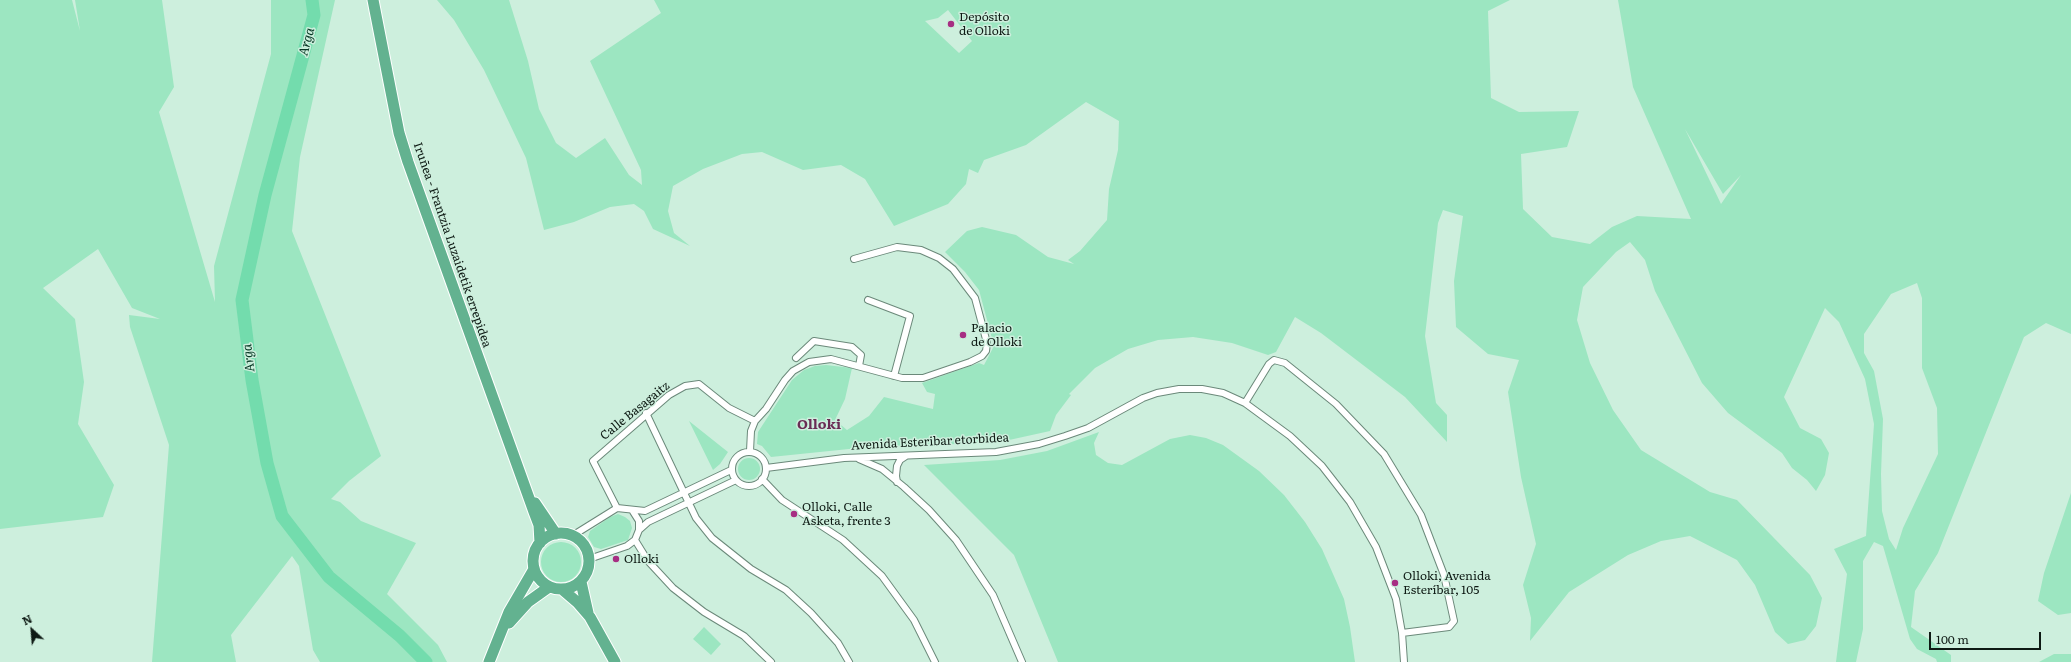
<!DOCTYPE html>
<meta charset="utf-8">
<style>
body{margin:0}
#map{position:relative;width:2071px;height:662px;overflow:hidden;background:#cdefdd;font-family:Literata,serif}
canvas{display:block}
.north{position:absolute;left:12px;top:610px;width:40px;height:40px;-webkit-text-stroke:3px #cdefdd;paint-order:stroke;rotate:334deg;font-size:11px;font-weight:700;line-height:16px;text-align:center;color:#0e1a14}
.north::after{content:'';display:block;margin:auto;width:14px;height:18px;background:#0e1a14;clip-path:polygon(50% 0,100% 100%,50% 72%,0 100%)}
.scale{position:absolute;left:1929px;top:632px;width:112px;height:18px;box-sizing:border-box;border:2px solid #0e1a14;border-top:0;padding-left:5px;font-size:12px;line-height:14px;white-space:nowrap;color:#0e1a14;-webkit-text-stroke:3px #cdefdd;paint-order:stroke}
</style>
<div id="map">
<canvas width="2071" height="662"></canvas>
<div class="north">N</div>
<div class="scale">100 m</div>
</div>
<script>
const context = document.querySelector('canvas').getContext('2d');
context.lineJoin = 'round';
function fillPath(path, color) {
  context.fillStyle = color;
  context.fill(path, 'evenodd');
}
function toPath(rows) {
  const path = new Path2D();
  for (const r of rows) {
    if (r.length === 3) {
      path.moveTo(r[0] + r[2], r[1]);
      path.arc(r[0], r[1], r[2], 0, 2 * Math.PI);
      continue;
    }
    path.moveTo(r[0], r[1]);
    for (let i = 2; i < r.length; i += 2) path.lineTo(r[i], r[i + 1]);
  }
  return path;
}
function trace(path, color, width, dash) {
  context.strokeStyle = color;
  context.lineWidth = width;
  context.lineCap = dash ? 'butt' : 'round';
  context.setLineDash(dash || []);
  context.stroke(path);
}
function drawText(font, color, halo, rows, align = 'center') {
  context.font = font + ' Literata,serif';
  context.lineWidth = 3;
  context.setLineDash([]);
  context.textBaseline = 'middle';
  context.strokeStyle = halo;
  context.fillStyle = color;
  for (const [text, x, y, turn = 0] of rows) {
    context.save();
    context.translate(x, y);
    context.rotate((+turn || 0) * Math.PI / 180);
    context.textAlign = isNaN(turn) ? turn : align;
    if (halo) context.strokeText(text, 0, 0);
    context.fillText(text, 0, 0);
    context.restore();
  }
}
fillPath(toPath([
 [0,0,72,0,80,31,75,0,162,0,174,87,159,112,215,302,214,266,271,54,271,0,335,0,300,157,292,231,381,456,349,481,331,499,340,502,361,521,416,543,387,594,438,645,447,662,320,662,313,650,299,566,292,556,231,635,236,662,152,662,169,445,130,327,129,315,160,319,132,308,98,249,43,288,75,319,84,382,78,424,114,485,103,517,0,529],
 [437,0,509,0,528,61,539,109,556,143,576,158,605,138,629,175,642,185,641,170,590,61,661,13,654,0,1510,0,1488,11,1491,98,1519,112,1579,111,1567,147,1521,154,1523,209,1552,237,1590,244,1612,227,1637,216,1691,219,1633,87,1618,0,2071,0,2071,334,2046,323,2024,337,1938,553,1915,591,1911,627,1951,655,1951,662,1937,662,1936,659,1917,649,1910,639,1883,546,1874,542,1863,561,1863,629,1856,662,1836,662,1847,574,1834,549,1866,536,1874,424,1865,379,1839,322,1825,308,1784,397,1800,428,1821,439,1829,453,1825,475,1816,491,1807,480,1792,468,1782,453,1728,413,1702,383,1655,291,1645,260,1630,242,1616,252,1583,287,1577,320,1590,363,1613,410,1641,450,1710,492,1737,500,1810,575,1822,598,1816,626,1805,640,1788,644,1775,632,1755,585,1737,560,1690,536,1661,541,1628,555,1569,592,1530,641,1531,618,1523,585,1536,544,1521,477,1508,392,1519,360,1488,354,1456,327,1454,281,1463,216,1443,210,1438,223,1425,336,1436,403,1447,415,1447,442,1405,397,1321,333,1295,317,1276,352,1268,355,1232,343,1193,337,1158,340,1128,349,1095,368,1069,394,1071,395,1056,415,1050,431,1000,442,849,449,771,457,762,446,757,444,758,432,792,380,804,370,815,366,826,365,852,368,845,399,835,420,847,430,869,416,884,397,933,409,935,394,927,392,922,383,979,363,984,365,994,346,979,290,965,272,945,252,967,231,982,227,1016,235,1048,257,1074,264,1068,260,1080,251,1107,220,1109,189,1118,150,1119,121,1086,102,1026,145,984,160,978,173,969,169,966,184,948,204,894,226,865,179,841,165,803,170,762,152,742,154,703,169,673,186,668,211,674,233,690,246,653,229,644,211,634,204,610,207,574,222,544,230,526,158,484,70,454,20],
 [948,10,972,41,959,53,925,21,938,18],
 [1685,129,1723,194,1741,175,1721,204],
 [1917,283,1922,298,1922,368,1937,408,1938,454,1903,528,1896,550,1889,539,1882,511,1881,474,1883,419,1874,371,1864,353,1864,334,1891,294],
 [689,421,728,452,720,464,713,470],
 [1099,432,1094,443,1096,455,1108,463,1122,465,1170,439,1190,435,1206,438,1223,445,1259,471,1284,495,1305,522,1322,549,1344,599,1350,627,1355,662,1058,662,1014,555,924,465,1000,460,1047,451],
 [749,469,11],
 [2071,493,2071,613,2058,615,2038,601,2044,573],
 [618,514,625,517,630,521,632,528,628,540,601,549,594,547,588,537,590,531,610,517],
 [561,562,20],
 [704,627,721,644,711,655,693,639],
 [2054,654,2071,654,2071,662,2039,662]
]), '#9ce6c1');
trace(toPath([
 [312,0,314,15,265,195,242,300,252,380,267,463,282,516,329,577,400,636,426,662]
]), '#73dcad', 13);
const minor = toPath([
 [868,300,910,316,894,376],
 [796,358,814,341,852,347,861,355,859,366],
 [1245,403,1269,364,1274,360,1285,363,1336,404,1384,454,1421,515,1444,575,1454,621,1449,627,1402,633],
 [646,413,696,518,712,538,751,569,786,590,811,613,838,643,849,662],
 [750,451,751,431,755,421,766,409,785,380,793,371,809,362,831,359,902,378,923,378,970,362,982,356,986,351,987,343,975,298,953,269,939,258,921,250,897,247,854,259],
 [749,469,17],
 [859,459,882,469,904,487,929,510,956,540,993,595,1022,662],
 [766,468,844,458,996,452,1039,444,1065,436,1088,428,1143,398,1157,393,1179,389,1202,389,1223,393,1245,403,1290,436,1322,466,1350,502,1376,547,1396,599,1402,633,1404,662],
 [762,479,782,500,843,540,882,576,914,620,935,662],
 [897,482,896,476,897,466,900,460,906,456],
 [617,508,593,461,669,395,685,386,699,384,729,408,755,421],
 [632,510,639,521,639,530],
 [572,536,617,508,645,511,731,470],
 [635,540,648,561,673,588,704,612,744,636,771,662],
 [589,559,627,546,635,540,639,530,648,522,736,480]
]);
const trunk = toPath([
 [373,0,399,133,408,162,534,512,539,525,540,543],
 [535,503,556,534],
 [561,561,28],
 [581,582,588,613],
 [563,590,577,602,590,617,615,662],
 [509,623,528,602,549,587],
 [489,662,509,612,534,569]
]);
trace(minor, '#6b897a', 8);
trace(trunk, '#fff', 13);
trace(minor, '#fff', 6);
trace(trunk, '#63b290', 11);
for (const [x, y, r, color] of [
 [951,24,4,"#a72e83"],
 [963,335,4,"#a72e83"],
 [794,514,4,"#a72e83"],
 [616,559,4,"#a72e83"],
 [1395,583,4,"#a72e83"]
]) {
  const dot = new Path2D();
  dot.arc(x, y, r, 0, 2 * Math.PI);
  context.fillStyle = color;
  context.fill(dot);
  trace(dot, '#cdefdd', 1.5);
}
drawText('12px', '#0e1a14', '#cdefdd', [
 ["Depósito",959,17],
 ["de Olloki",959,31],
 ["Palacio",971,328],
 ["de Olloki",971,342],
 ["Olloki, Calle",802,507],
 ["Asketa, frente 3",802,521],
 ["Olloki",624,559],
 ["Olloki, Avenida",1403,576],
 ["Esteríbar, 105",1403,590]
], 'left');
drawText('12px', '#0e1a14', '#cdefdd', [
 ["Iruñea - Frantzia Luzaidetik errepidea",452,245,71],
 ["Calle Basagaitz",635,411,-39],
 ["Avenida Esteribar etorbidea",930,442,-3]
]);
drawText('italic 13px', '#063724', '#cdefdd', [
 ["Arga",307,42,-75],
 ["Arga",249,358,-97]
]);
drawText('bold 14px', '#692d54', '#cdefdd', [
 ["Olloki",819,425]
]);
</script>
